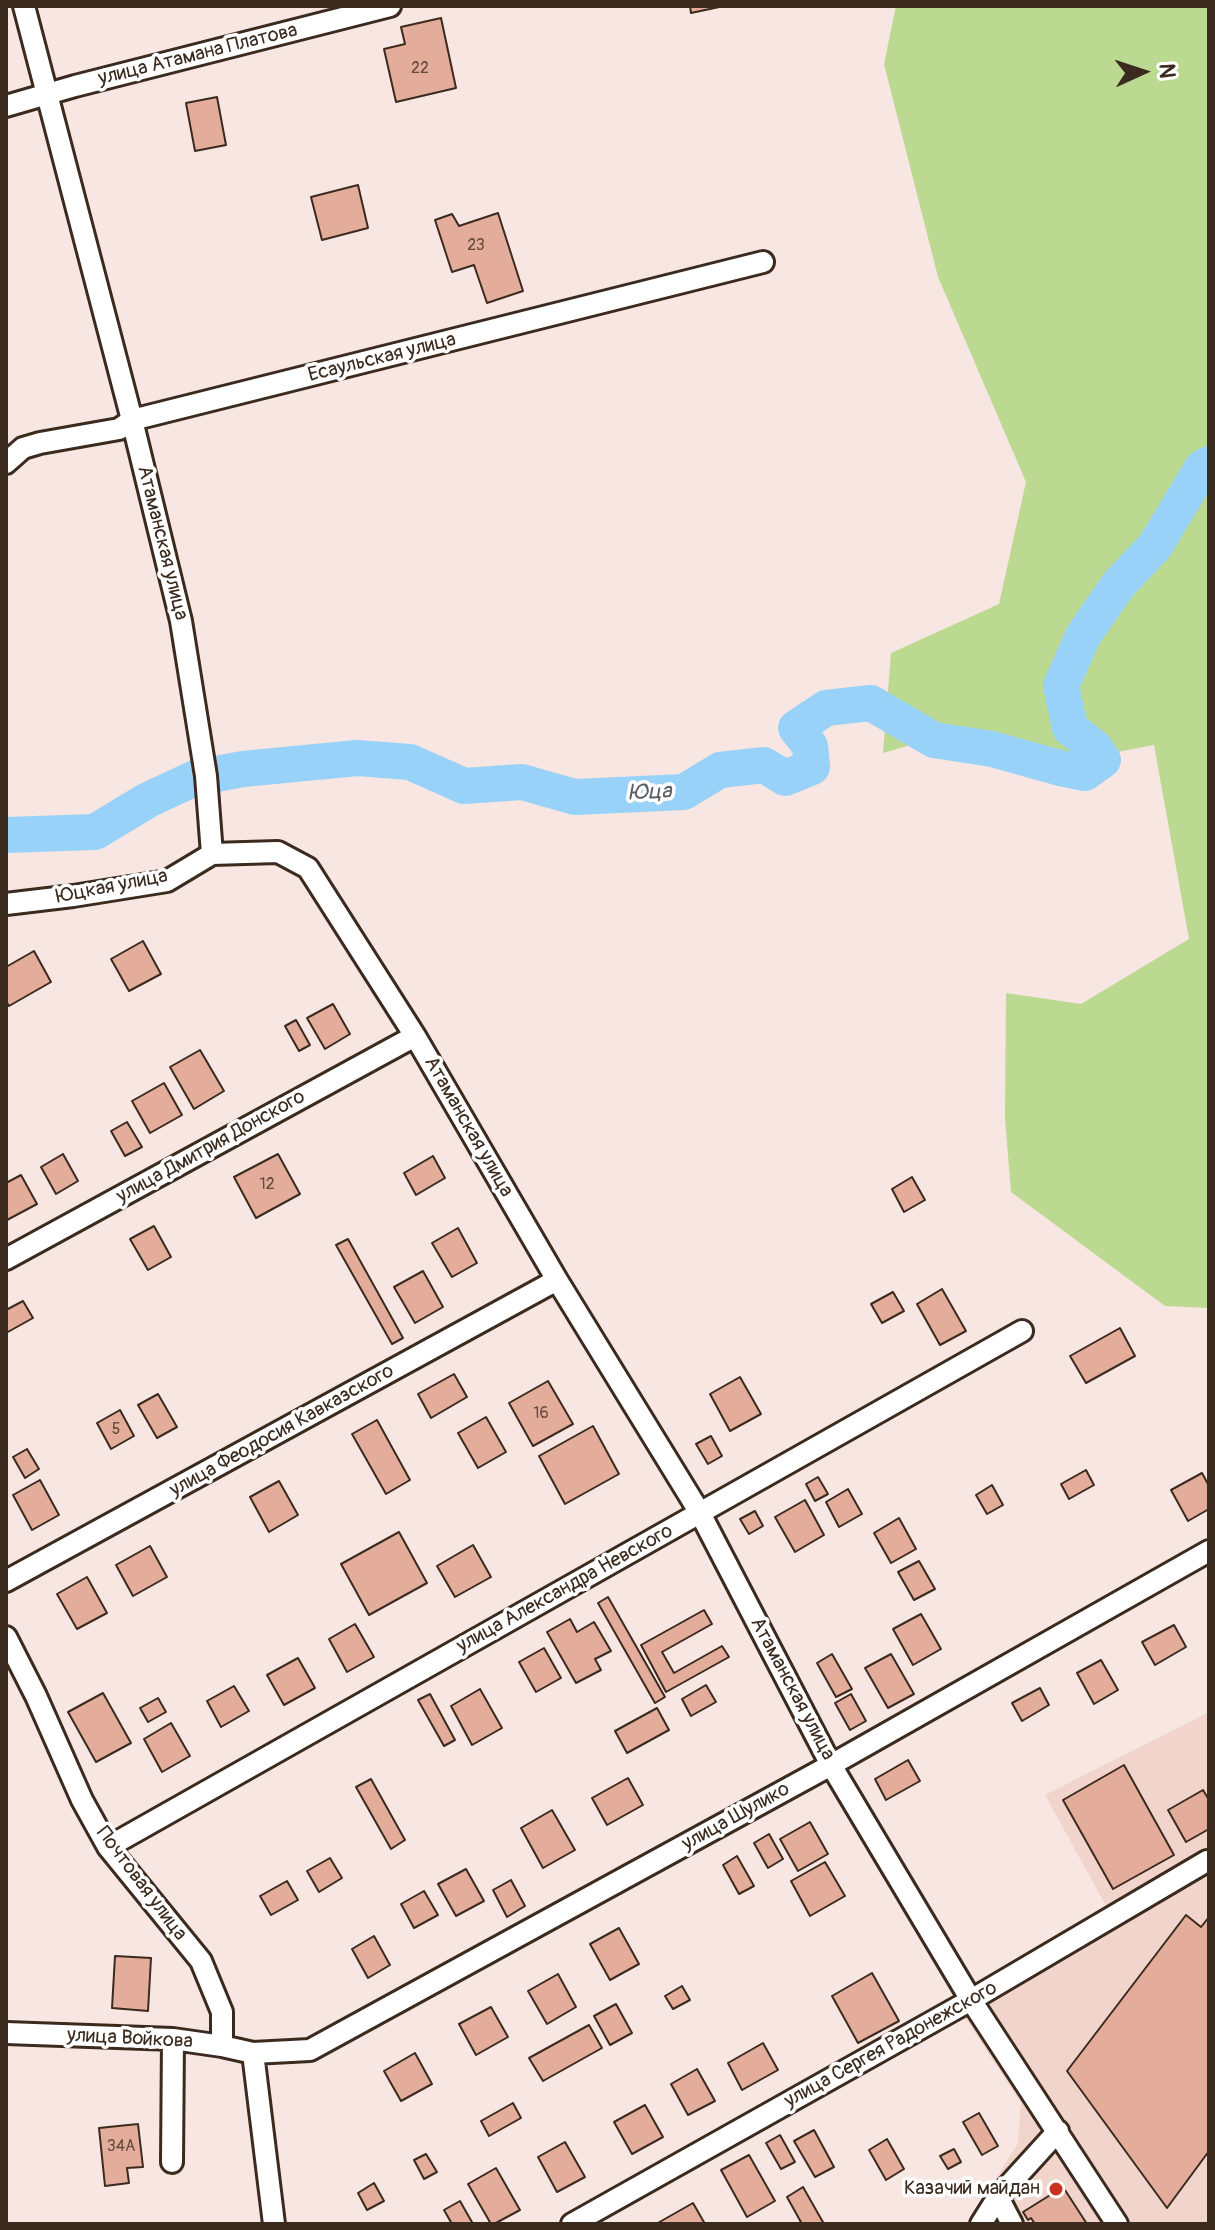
<!DOCTYPE html>
<meta charset="utf-8">
<style>
body{margin:0}
#map{position:relative;width:1215px;height:2230px;overflow:hidden;background:#f7e6e1;font-family:Pangolin,sans-serif}
canvas{display:block}
.frame{position:absolute;inset:0;border:8px solid #3b2a1e;pointer-events:none}
.north{position:absolute;left:1103px;top:32px;width:80px;height:80px;-webkit-text-stroke:6px #fff;paint-order:stroke;rotate:87deg;font-size:22px;font-weight:700;line-height:32px;text-align:center;color:#3b2a1e}
.north::after{content:'';display:block;margin:auto;width:28px;height:36px;background:#3b2a1e;clip-path:polygon(50% 0,100% 100%,50% 72%,0 100%)}
</style>
<div id="map">
<canvas width="1215" height="2230"></canvas>
<div class="frame"></div>
<div class="north">N</div>
</div>
<script>
const context = document.querySelector('canvas').getContext('2d');
context.lineJoin = 'round';
function fillPath(path, color) {
  context.fillStyle = color;
  context.fill(path, 'evenodd');
}
function toPath(rows) {
  const path = new Path2D();
  for (const r of rows) {
    path.moveTo(r[0], r[1]);
    for (let i = 2; i < r.length; i += 2) path.lineTo(r[i], r[i + 1]);
  }
  return path;
}
function trace(path, color, width, dash) {
  context.strokeStyle = color;
  context.lineWidth = width;
  context.lineCap = dash ? 'butt' : 'round';
  context.setLineDash(dash || []);
  context.stroke(path);
}
function drawText(font, color, halo, rows, align = 'center') {
  context.font = font + ' Pangolin,sans-serif';
  context.lineWidth = 7;
  context.setLineDash([]);
  context.textBaseline = 'middle';
  context.strokeStyle = halo;
  context.fillStyle = color;
  for (const [text, x, y, turn = 0] of rows) {
    context.save();
    context.translate(x, y);
    context.rotate((+turn || 0) * Math.PI / 180);
    context.textAlign = isNaN(turn) ? turn : align;
    if (halo) context.strokeText(text, 0, 0);
    context.fillText(text, 0, 0);
    context.restore();
  }
}
fillPath(toPath([
 [1209,1712,1209,2224,968,2224,1018,2143,1021,2103,962,2013,1117,1926,1045,1795]
]), '#f1d5cc');
fillPath(toPath([
 [896,6,1209,6,1209,1308,1165,1306,1011,1192,1005,1118,1006,993,1081,1004,1189,939,1154,745,1081,759,1045,755,969,728,883,753,891,653,999,604,1026,482,938,277,884,64]
]), '#bcd991');
trace(toPath([
 [6,835,95,832,148,800,195,778,243,769,357,758,410,762,464,786,522,782,575,797,684,792,720,770,764,765,785,778,812,767,810,746,796,728,826,708,871,703,934,740,992,749,1060,768,1085,773,1103,760,1094,747,1070,728,1061,686,1083,636,1118,585,1155,546,1202,468,1209,464]
]), '#98d2f8', 36);
const building = toPath([
 [690,6,724,6,691,13,690,6],
 [441,18,456,88,396,102,384,49,405,44,401,27,441,18],
 [217,97,226,145,195,151,186,103,217,97],
 [358,185,368,228,322,240,311,197,358,185],
 [498,213,523,291,487,303,474,265,452,272,435,220,452,214,459,226,498,213],
 [143,941,161,974,129,991,111,959,143,941],
 [34,951,51,982,9,1006,6,1001,6,967,34,951],
 [333,1004,350,1034,325,1049,307,1018,333,1004],
 [296,1020,310,1045,299,1051,285,1026,296,1020],
 [200,1050,224,1091,194,1109,170,1067,200,1050],
 [164,1083,182,1115,150,1133,132,1101,164,1083],
 [127,1122,142,1147,125,1156,111,1131,127,1122],
 [63,1154,78,1181,56,1194,41,1167,63,1154],
 [278,1154,300,1194,256,1218,234,1177,278,1154],
 [433,1156,445,1178,416,1195,404,1173,433,1156],
 [21,1175,37,1204,7,1220,6,1183,21,1175],
 [912,1177,925,1200,904,1212,892,1189,912,1177],
 [154,1226,171,1257,148,1270,130,1239,154,1226],
 [458,1228,477,1263,452,1277,432,1243,458,1228],
 [348,1239,403,1338,392,1344,336,1245,348,1239],
 [423,1271,443,1307,415,1323,394,1287,423,1271],
 [942,1289,966,1331,940,1345,917,1304,942,1289],
 [893,1292,904,1311,882,1323,871,1304,893,1292],
 [23,1301,33,1318,6,1333,6,1310,23,1301],
 [1120,1328,1135,1356,1086,1383,1070,1356,1120,1328],
 [454,1374,467,1397,431,1418,418,1394,454,1374],
 [740,1377,761,1414,730,1431,710,1394,740,1377],
 [548,1381,573,1424,533,1446,509,1403,548,1381],
 [158,1394,177,1427,157,1438,138,1405,158,1394],
 [120,1410,134,1436,111,1449,97,1423,120,1410],
 [486,1417,506,1452,478,1468,458,1433,486,1417],
 [377,1420,410,1480,386,1494,352,1434,377,1420],
 [593,1426,619,1474,565,1504,539,1456,593,1426],
 [711,1436,722,1456,708,1464,696,1444,711,1436],
 [27,1449,39,1469,25,1478,13,1457,27,1449],
 [1086,1470,1094,1485,1069,1499,1061,1484,1086,1470],
 [1202,1473,1209,1486,1209,1509,1188,1521,1171,1490,1202,1473],
 [818,1477,828,1494,815,1501,806,1484,818,1477],
 [40,1480,59,1515,32,1530,13,1495,40,1480],
 [279,1481,298,1515,269,1532,250,1497,279,1481],
 [992,1485,1003,1505,987,1514,976,1495,992,1485],
 [848,1489,862,1514,839,1527,826,1502,848,1489],
 [805,1500,824,1535,795,1552,775,1517,805,1500],
 [755,1511,763,1526,749,1534,740,1519,755,1511],
 [899,1518,916,1549,891,1563,874,1533,899,1518],
 [399,1532,427,1583,369,1615,341,1564,399,1532],
 [473,1545,491,1577,455,1597,437,1566,473,1545],
 [150,1546,167,1577,133,1596,116,1565,150,1546],
 [919,1561,935,1589,914,1600,898,1572,919,1561],
 [87,1577,107,1613,77,1629,57,1594,87,1577],
 [608,1597,665,1697,655,1703,598,1603,608,1597],
 [704,1610,712,1624,662,1652,674,1673,722,1646,729,1657,666,1692,641,1645,704,1610],
 [921,1614,941,1649,913,1665,893,1629,921,1614],
 [570,1619,577,1632,594,1622,611,1651,595,1659,601,1670,576,1683,547,1632,570,1619],
 [355,1624,374,1657,347,1672,329,1639,355,1624],
 [1174,1625,1186,1647,1155,1665,1142,1642,1174,1625],
 [544,1648,561,1678,536,1692,519,1662,544,1648],
 [832,1654,852,1689,836,1697,817,1663,832,1654],
 [891,1654,914,1694,888,1708,865,1668,891,1654],
 [298,1658,315,1688,284,1705,267,1675,298,1658],
 [1101,1660,1118,1690,1094,1704,1077,1673,1101,1660],
 [706,1685,716,1702,691,1716,682,1699,706,1685],
 [234,1686,249,1711,221,1727,207,1701,234,1686],
 [1040,1688,1049,1705,1022,1721,1012,1703,1040,1688],
 [480,1689,502,1728,472,1745,451,1706,480,1689],
 [103,1693,131,1743,96,1762,68,1712,103,1693],
 [430,1694,455,1740,444,1746,418,1700,430,1694],
 [851,1694,866,1721,850,1730,835,1703,851,1694],
 [158,1698,166,1712,148,1722,140,1708,158,1698],
 [657,1708,669,1730,627,1753,615,1731,657,1708],
 [171,1723,190,1756,162,1772,144,1739,171,1723],
 [908,1760,920,1781,886,1800,875,1779,908,1760],
 [1124,1765,1174,1855,1113,1889,1063,1800,1124,1765],
 [628,1778,643,1805,607,1825,592,1798,628,1778],
 [371,1779,405,1840,391,1849,356,1787,371,1779],
 [1203,1790,1209,1800,1209,1829,1186,1842,1168,1810,1203,1790],
 [552,1810,575,1850,543,1868,521,1828,552,1810],
 [810,1822,828,1854,798,1871,780,1839,810,1822],
 [769,1834,783,1859,768,1868,754,1843,769,1834],
 [737,1856,754,1886,739,1894,723,1865,737,1856],
 [330,1858,342,1878,319,1892,307,1871,330,1858],
 [825,1862,845,1896,810,1916,791,1881,825,1862],
 [466,1869,484,1901,456,1916,438,1884,466,1869],
 [511,1880,525,1906,507,1917,493,1890,511,1880],
 [287,1881,298,1900,271,1915,260,1896,287,1881],
 [424,1891,438,1915,414,1928,401,1904,424,1891],
 [1186,1915,1201,1927,1209,1917,1209,2151,1167,2208,1067,2071,1186,1915],
 [619,1928,639,1964,610,1980,590,1944,619,1928],
 [374,1936,390,1965,368,1978,352,1949,374,1936],
 [115,1956,151,1958,148,2011,112,2008,115,1956],
 [872,1973,899,2021,858,2043,832,1996,872,1973],
 [558,1974,576,2007,547,2024,528,1991,558,1974],
 [682,1986,690,2000,673,2009,665,1996,682,1986],
 [616,2004,632,2033,610,2045,594,2016,616,2004],
 [491,2007,508,2037,476,2055,459,2024,491,2007],
 [589,2025,602,2048,543,2081,529,2058,589,2025],
 [763,2043,778,2070,742,2090,728,2063,763,2043],
 [415,2053,432,2084,401,2101,384,2071,415,2053],
 [697,2069,715,2101,688,2115,671,2084,697,2069],
 [513,2103,521,2118,489,2136,481,2121,513,2103],
 [645,2105,663,2137,632,2154,614,2122,645,2105],
 [979,2113,998,2146,982,2155,963,2122,979,2113],
 [138,2124,143,2167,127,2168,129,2183,105,2186,99,2128,138,2124],
 [814,2130,834,2167,815,2177,794,2141,814,2130],
 [780,2135,795,2162,781,2169,766,2143,780,2135],
 [887,2139,904,2169,886,2180,869,2150,887,2139],
 [565,2142,585,2177,557,2192,538,2157,565,2142],
 [954,2149,961,2162,948,2169,940,2156,954,2149],
 [426,2154,437,2172,424,2179,414,2160,426,2154],
 [749,2155,775,2201,747,2217,721,2170,749,2155],
 [496,2168,520,2210,494,2224,491,2224,468,2184,496,2168],
 [374,2183,384,2201,367,2210,358,2193,374,2183],
 [803,2187,824,2224,802,2224,787,2197,803,2187],
 [1063,2187,1087,2224,1035,2224,1031,2218,1028,2220,1023,2212,1063,2187],
 [460,2201,473,2224,452,2224,444,2210,460,2201],
 [693,2203,705,2224,656,2224,693,2203]
]);
fillPath(building, '#e4ad9b');
trace(building, '#3b2a1e', 2);
const minor = toPath([
 [24,6,132,420,181,621,206,776,212,854],
 [6,106,75,86,390,6],
 [6,463,23,448,40,443,119,429,132,420,763,262],
 [212,854,278,852,308,868,415,1036,557,1280,700,1513,831,1765,971,2000,1117,2224],
 [6,904,73,896,167,881,212,854],
 [6,1259,415,1036],
 [6,1581,557,1280],
 [6,1637,36,1696,82,1800,108,1847,201,1961,222,2012,222,2046],
 [108,1847,1022,1331],
 [6,2033,173,2039,222,2046,253,2053,310,2050,831,1765,1209,1551],
 [253,2053,274,2224],
 [172,2162,173,2039],
 [998,2197,1012,2224],
 [572,2224,971,2000,1207,1861],
 [981,2224,998,2197,1058,2131]
]);
trace(minor, '#3b2a1e', 26);
trace(minor, '#fff', 20);
for (const [x, y, r, color] of [
 [1056,2189,8,"#c8321e"]
]) {
  const dot = new Path2D();
  dot.arc(x, y, r, 0, 2 * Math.PI);
  context.fillStyle = color;
  context.fill(dot);
  trace(dot, '#fff', 3);
}
drawText('16px', '#654b3d', null, [
 ["22",420,69],
 ["23",476,246],
 ["12",267,1185],
 ["16",541,1414],
 ["5",116,1430],
 ["34А",121,2147]
]);
drawText('20px', '#3b2a1e', '#fff', [
 ["улица Атамана Платова",198,55,-14],
 ["Есаульская улица",382,358,-14],
 ["Атаманская улица",162,543,76],
 ["Юцкая улица",112,887,-11],
 ["Атаманская улица",468,1127,60],
 ["улица Дмитрия Донского",211,1147,-29],
 ["улица Феодосия Кавказского",282,1431,-29],
 ["улица Александра Невского",565,1589,-29],
 ["Атаманская улица",792,1689,62],
 ["улица Шулико",736,1817,-29],
 ["Почтовая улица",141,1884,53],
 ["улица Войкова",130,2039,3],
 ["улица Сергея Радонежского",891,2045,-29]
]);
drawText('20px', '#3b2a1e', '#fff', [
 ["Казачий майдан",1040,2189]
], 'right');
drawText('italic 22px', '#575c5f', '#fff', [
 ["Юца",650,793,-3]
]);
</script>
